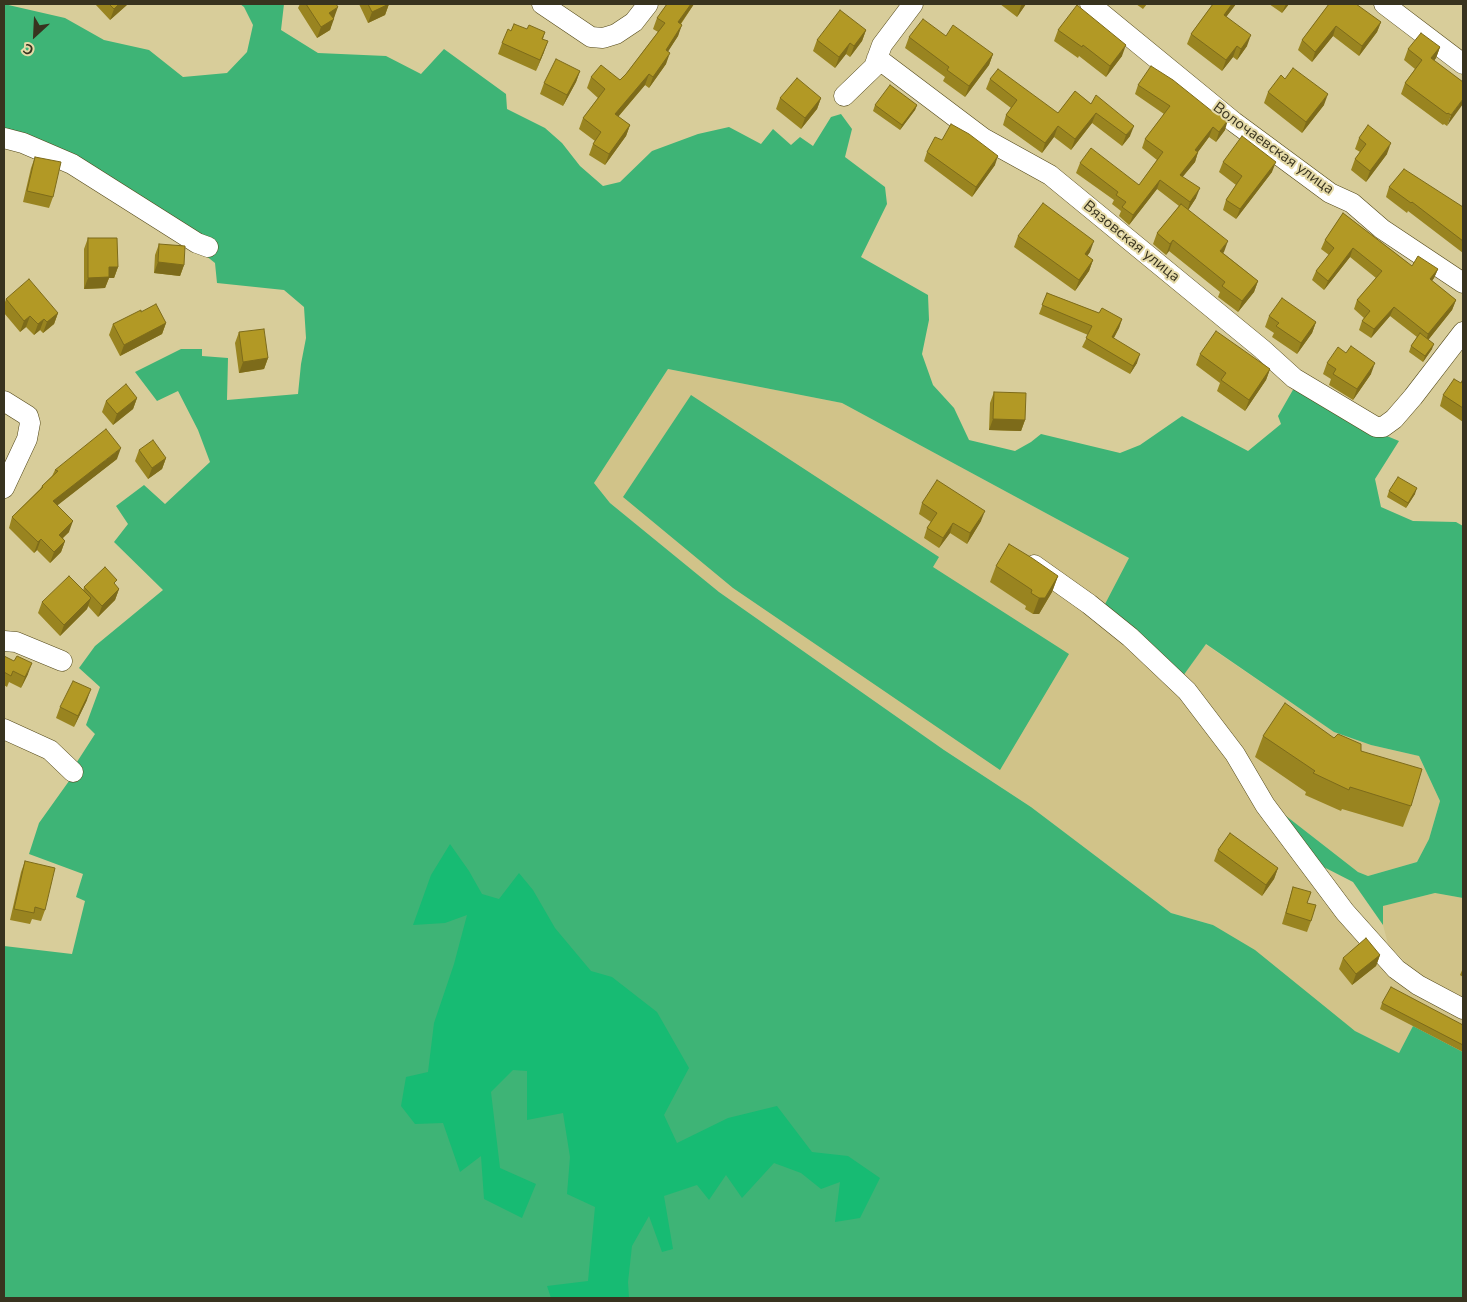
<!DOCTYPE html>
<meta charset="utf-8">
<style>
body{margin:0}
#map{position:relative;width:1467px;height:1302px;overflow:hidden;background:#d8cd9a;font-family:"Nunito Sans",sans-serif}
canvas{display:block}
.frame{position:absolute;inset:0;border:5px solid #38331f;pointer-events:none}
.north{position:absolute;left:10px;top:10px;width:50px;height:50px;-webkit-text-stroke:4px #e5daa7;paint-order:stroke;rotate:205deg;font-size:14px;font-weight:700;line-height:20px;text-align:center;color:#38331f}
.north::after{content:'';display:block;margin:auto;width:18px;height:22px;background:#38331f;clip-path:polygon(50% 0,100% 100%,50% 72%,0 100%)}
</style>
<div id="map">
<canvas width="1467" height="1302"></canvas>
<div class="frame"></div>
<div class="north">С</div>
</div>
<script>
const context = document.querySelector('canvas').getContext('2d');
context.lineJoin = 'round';
function fillPath(path, color) {
  context.fillStyle = color;
  context.fill(path, 'evenodd');
}
function toPath(rows) {
  const path = new Path2D();
  for (const r of rows) {
    path.moveTo(r[0], r[1]);
    for (let i = 2; i < r.length; i += 2) path.lineTo(r[i], r[i + 1]);
  }
  return path;
}
function trace(path, color, width, dash) {
  context.strokeStyle = color;
  context.lineWidth = width;
  context.lineCap = dash ? 'butt' : 'round';
  context.setLineDash(dash || []);
  context.stroke(path);
}
function drawText(font, color, halo, rows, align = 'center') {
  context.font = font + ' "Nunito Sans",sans-serif';
  context.lineWidth = 4;
  context.setLineDash([]);
  context.textBaseline = 'middle';
  context.strokeStyle = halo;
  context.fillStyle = color;
  for (const [text, x, y, turn = 0] of rows) {
    context.save();
    context.translate(x, y);
    context.rotate((+turn || 0) * Math.PI / 180);
    context.textAlign = isNaN(turn) ? turn : align;
    if (halo) context.strokeText(text, 0, 0);
    context.fillText(text, 0, 0);
    context.restore();
  }
}
fillPath(toPath([
 [668,369,842,403,1129,558,1172,684,1229,756,1259,811,1327,906,1371,950,1463,1015,1463,1052,1413,1026,1399,1053,1355,1031,1213,925,1171,913,1031,807,944,750,719,592,610,503,594,483],
 [1205,644,1334,732,1371,745,1419,756,1440,801,1429,839,1417,862,1368,876,1358,872,1272,805,1183,676],
 [1435,893,1463,898,1463,1002,1423,981,1388,944,1383,925,1382,906]
]), '#d1c389');
fillPath(toPath([
 [4,4,65,18,104,40,149,50,183,77,227,73,247,52,253,25,244,7,240,4,284,4,281,30,318,53,386,56,421,74,444,49,506,94,507,109,545,128,562,143,580,166,603,186,620,182,652,151,698,134,729,127,761,144,773,129,791,145,800,137,813,146,831,117,841,114,852,129,845,157,885,187,887,204,861,257,928,295,929,320,922,354,933,385,954,408,969,440,1015,451,1031,442,1041,434,1120,453,1140,445,1182,416,1248,451,1281,424,1278,416,1294,388,1382,434,1399,441,1375,479,1381,507,1413,521,1456,522,1463,526,1463,898,1435,893,1383,906,1383,925,1353,882,1312,861,1272,805,1358,872,1368,876,1417,862,1429,839,1440,801,1419,756,1371,745,1334,732,1206,644,1183,676,1104,606,1129,558,842,403,668,369,594,483,610,503,719,592,944,750,1031,807,1171,913,1213,925,1255,950,1355,1031,1399,1053,1413,1026,1463,1052,1463,1298,4,1298,4,946,72,954,85,901,76,897,83,874,29,854,39,823,69,781,75,765,95,734,86,725,100,687,79,668,95,646,163,590,114,542,128,524,116,506,144,485,165,504,210,462,198,430,178,391,157,401,135,372,181,349,202,349,202,356,228,358,227,400,298,394,301,364,306,338,304,307,284,290,217,283,215,263,205,255,4,130],
 [691,395,939,557,933,567,1069,654,1000,770,733,588,623,497]
]), '#3eb476');
fillPath(toPath([
 [450,844,469,871,482,894,499,899,519,873,533,890,555,928,591,971,612,977,657,1012,689,1068,664,1115,677,1143,728,1118,777,1106,812,1152,848,1156,880,1178,860,1218,835,1222,840,1182,821,1189,801,1173,774,1163,742,1198,726,1175,709,1200,697,1185,664,1196,673,1249,662,1252,649,1216,632,1246,628,1282,629,1298,551,1298,547,1286,588,1281,595,1207,567,1194,570,1157,563,1113,527,1120,527,1071,513,1070,491,1092,500,1168,536,1184,522,1218,484,1199,481,1156,460,1172,443,1123,415,1124,401,1106,406,1077,428,1072,434,1023,454,964,467,915,445,923,413,925,431,875]
]), '#17bb73');
const minor = toPath([
 [542,4,591,37,603,38,616,34,634,22,648,4],
 [1090,4,1234,122,1330,193,1352,203,1382,229,1463,283],
 [1384,4,1463,64],
 [877,58,983,138,1050,175,1262,349,1294,378,1376,427,1383,427,1394,419,1413,397,1463,332],
 [844,96,874,67,882,45,913,4],
 [4,138,23,143,72,164,197,243,208,247],
 [4,401,28,416,30,423,27,439,4,488],
 [1034,565,1089,604,1130,637,1187,691,1235,754,1265,805,1345,912,1396,969,1418,985,1463,1009],
 [4,641,16,642,62,661],
 [4,729,50,750,73,772]
]);
trace(minor, '#524717', 21);
trace(minor, '#fff', 20);
fillPath(toPath([
 [95,4,128,4,110,20],
 [300,4,336,4,334,18,333,19,330,30,317,38,298,8],
 [359,4,389,4,385,15,368,23],
 [667,4,694,4,681,24,678,36,668,51,666,64,649,88,645,85,618,117,630,125,626,136,605,165,589,155,593,144,595,141,579,129,583,118,598,98,587,88,591,77,620,80,626,74,658,32,653,29,657,18],
 [1000,4,1026,4,1017,17],
 [1136,4,1147,4,1143,9],
 [1213,4,1236,4,1226,17,1247,46,1237,60,1233,57,1222,71,1187,44,1191,34],
 [1269,4,1289,4,1282,13],
 [1329,4,1381,22,1377,32,1359,56,1333,36,1312,62,1298,50,1302,40],
 [527,29,545,32,543,39,544,52,536,71,498,54,502,43,511,31],
 [866,30,862,41,850,57,846,54,835,68,813,51,817,40],
 [1058,30,1122,56,1106,77,1079,56,1078,58,1054,41],
 [909,37,993,54,989,65,965,97,943,81,945,77,905,48],
 [1440,47,1436,58,1434,61,1463,82,1447,126,1444,124,1443,125,1401,94,1405,83,1415,69,1404,60,1408,49],
 [580,71,576,82,563,106,540,94,544,83],
 [990,79,1058,113,1075,91,1130,136,1122,146,1092,123,1071,150,1054,137,1042,153,1003,125,1006,115,1011,108,986,89],
 [1138,85,1225,130,1216,142,1209,137,1198,152,1195,162,1182,177,1196,198,1188,210,1223,253,1258,281,1254,292,1238,312,1218,297,1220,292,1169,251,1166,255,1153,244,1157,233,1179,206,1157,189,1129,225,1119,216,1121,211,1112,204,1114,200,1076,173,1080,163,1139,185,1157,160,1142,148,1145,139,1164,114,1135,94],
 [1268,92,1324,105,1302,133,1264,103],
 [780,98,821,98,817,109,801,129,776,109],
 [875,105,917,105,915,110,900,130,873,111],
 [1359,138,1387,154,1366,182,1351,170,1355,159,1360,152,1355,149],
 [927,152,995,165,972,197,924,161],
 [35,157,53,197,49,208,23,202,31,168],
 [1223,162,1272,172,1236,219,1223,210,1226,200,1236,185,1219,172],
 [1389,187,1463,207,1463,253,1408,211,1407,213,1386,197],
 [1343,213,1412,266,1438,269,1434,278,1432,281,1456,300,1452,310,1428,340,1432,349,1423,362,1409,352,1411,346,1417,337,1390,316,1371,338,1359,330,1362,321,1364,318,1354,309,1357,300,1376,278,1350,257,1324,290,1312,280,1316,271,1329,255,1321,249,1325,240],
 [1018,236,1090,252,1087,256,1093,260,1089,271,1075,291,1014,247],
 [88,238,118,267,114,278,109,278,105,288,84,289,84,249],
 [159,244,184,265,180,276,154,273,155,255],
 [1047,293,1099,313,1122,319,1119,328,1114,338,1137,363,1130,374,1082,347,1088,335,1039,314],
 [6,299,58,313,54,324,43,333,40,330,34,335,26,327,20,332,4,313,4,305],
 [141,312,166,323,162,334,120,356,109,335,113,324],
 [1269,316,1316,322,1312,333,1297,354,1272,337,1274,333,1265,327],
 [239,332,268,358,264,369,239,373,235,343],
 [1200,354,1270,369,1266,380,1245,411,1217,391,1220,383,1196,365],
 [1327,363,1371,374,1353,400,1329,385,1331,379,1323,374],
 [1463,379,1463,422,1440,406,1443,395,1461,383],
 [994,392,1025,420,1021,431,989,430,990,403],
 [137,398,133,409,113,425,102,412,106,401],
 [139,450,166,458,162,469,148,479,135,461],
 [117,459,57,505,69,532,63,538,65,541,61,552,50,563,37,550,34,553,9,528,12,517,40,489,42,486,52,476,55,470],
 [1389,491,1415,494,1406,508,1387,497],
 [922,503,981,521,967,544,950,533,939,548,924,538,927,528,931,522,919,514],
 [996,566,1058,576,1052,592,1039,614,1033,614,1025,609,1026,606,990,582],
 [115,585,119,589,115,600,98,617,88,606,87,609,60,636,38,613,42,602,83,591,84,587],
 [4,656,28,674,21,688,9,682,7,687,4,685],
 [87,700,74,727,56,718,60,707],
 [1263,736,1334,738,1361,751,1411,806,1403,827,1342,809,1341,811,1305,795,1306,792,1255,757],
 [1218,850,1278,868,1274,879,1262,896,1214,861],
 [25,861,45,910,41,921,32,919,30,924,10,920,21,872],
 [1293,887,1307,903,1311,921,1307,932,1282,924],
 [1380,955,1376,966,1352,985,1339,969,1343,958],
 [1463,968,1463,977,1460,975],
 [1382,1003,1463,1025,1463,1052,1380,1009]
]), '#998420');
fillPath(toPath([
 [119,4,128,4,110,20,114,9],
 [385,4,389,4,385,15,368,23,372,12],
 [691,4,694,4,674,33,678,22],
 [1022,4,1026,4,1017,17,1021,6],
 [1232,4,1236,4,1220,25,1224,15],
 [1286,4,1289,4,1282,13],
 [338,7,334,18,325,24,329,13],
 [334,19,330,30,317,38,321,27],
 [1381,22,1377,32,1359,56,1362,46],
 [682,25,678,36,662,61,666,50],
 [1336,26,1333,36,1312,62,1315,52],
 [866,30,862,41,850,57,854,46],
 [1251,35,1247,46,1237,60,1241,49],
 [548,41,544,52,536,71,540,60],
 [850,43,846,54,835,68,839,57],
 [1126,45,1122,56,1106,77,1110,66],
 [1237,46,1233,57,1222,71,1226,60],
 [1440,47,1436,58,1427,69,1431,58],
 [670,53,666,64,649,88,653,77],
 [993,54,989,65,965,97,969,86],
 [580,71,576,82,563,106,567,95],
 [649,74,645,85,611,125,615,114],
 [1328,94,1324,105,1302,133,1306,122],
 [821,98,817,109,801,129,805,118],
 [1463,99,1463,104,1447,126,1451,115],
 [917,105,915,110,900,130,902,125],
 [1096,113,1092,123,1071,150,1075,139],
 [1228,120,1225,130,1216,142,1219,132],
 [630,125,626,136,605,165,609,154],
 [1058,126,1054,137,1042,153,1045,143],
 [1134,126,1130,136,1122,146,1126,135],
 [1213,127,1209,137,1192,160,1195,150],
 [1391,143,1387,154,1366,182,1370,171],
 [1198,152,1195,162,1176,185,1180,175],
 [998,156,995,165,972,197,976,187],
 [1276,162,1272,172,1236,219,1240,209],
 [1160,180,1157,189,1129,225,1133,215],
 [1200,188,1196,198,1187,212,1190,202],
 [1173,240,1169,251,1166,255,1170,244],
 [1094,241,1090,252,1081,265,1085,254],
 [1228,241,1224,252,1216,262,1220,251],
 [1353,248,1350,257,1324,290,1328,281],
 [1093,260,1089,271,1075,291,1079,280],
 [158,262,184,265,180,276,154,273],
 [109,267,118,267,114,278,109,278,105,288,84,289,88,278],
 [1438,269,1434,278,1426,288,1430,279],
 [1258,281,1254,292,1238,312,1242,301],
 [1456,300,1452,310,1425,344,1428,334],
 [1394,307,1390,316,1371,338,1374,329],
 [58,313,54,324,43,333,47,322],
 [30,316,26,327,20,332,24,321],
 [44,319,40,330,34,335,38,324],
 [1122,319,1119,328,1109,346,1112,337],
 [1316,322,1312,333,1297,354,1301,343],
 [166,323,162,334,120,356,124,345],
 [1434,344,1432,349,1423,362,1425,356],
 [1140,354,1137,363,1130,374,1133,366],
 [268,358,264,369,239,373,243,362],
 [1375,363,1371,374,1353,400,1357,389],
 [1270,369,1266,380,1245,411,1249,400],
 [137,398,133,409,113,425,117,414],
 [993,419,1025,420,1021,431,989,430],
 [121,448,117,459,49,512,53,501],
 [166,458,162,469,148,479,152,468],
 [1417,488,1415,494,1406,508,1408,503],
 [985,511,981,521,967,544,970,533],
 [73,521,69,532,55,545,59,535],
 [953,523,950,533,939,548,943,538],
 [41,539,37,550,34,553,38,542],
 [65,541,61,552,50,563,54,552],
 [1058,576,1052,592,1039,614,1033,614,1039,598],
 [119,589,115,600,98,617,102,606],
 [91,598,87,609,60,636,64,625],
 [32,663,28,674,21,688,25,677],
 [91,689,87,700,74,727,78,716],
 [1278,868,1274,879,1262,896,1266,885],
 [1380,955,1376,966,1352,985,1356,974]
]), '#7d6b1a');
const building = toPath([
 [109,4,119,4,114,9,109,4],
 [306,4,336,4,338,7,329,13,334,19,321,27,306,4],
 [368,4,389,4,372,12,368,4],
 [667,4,691,4,678,22,682,25,666,50,670,53,653,77,649,74,615,114,630,125,609,154,593,144,601,132,583,118,605,89,591,77,601,65,620,80,626,74,665,23,657,18,667,4],
 [1213,4,1232,4,1224,15,1251,35,1241,49,1237,46,1226,60,1191,34,1213,4],
 [1329,4,1356,4,1381,22,1362,46,1336,26,1315,52,1302,40,1329,4],
 [1077,5,1126,45,1110,66,1083,45,1082,47,1058,30,1077,5],
 [840,10,866,30,854,46,850,43,839,57,817,40,840,10],
 [923,19,946,36,953,25,993,54,969,86,947,70,949,67,909,37,923,19],
 [514,24,527,29,529,25,545,32,542,39,548,41,540,60,502,43,508,29,511,31,514,24],
 [1421,33,1440,47,1431,58,1463,82,1463,99,1451,115,1448,113,1447,114,1405,83,1422,60,1408,49,1421,33],
 [556,59,580,71,567,95,544,83,556,59],
 [1151,66,1173,80,1213,112,1215,109,1228,120,1219,132,1213,127,1195,150,1198,152,1180,175,1200,188,1190,202,1160,180,1133,215,1122,207,1126,202,1116,195,1118,192,1080,163,1091,148,1139,185,1163,152,1145,139,1170,106,1138,85,1151,66],
 [1293,68,1328,94,1306,122,1268,92,1281,75,1285,79,1293,68],
 [998,69,1058,113,1075,91,1091,104,1096,95,1134,126,1126,135,1096,113,1075,139,1058,126,1045,143,1006,115,1017,100,990,79,998,69],
 [797,78,821,98,805,118,780,98,797,78],
 [890,85,917,105,902,125,875,105,890,85],
 [951,124,969,134,998,156,976,187,927,152,935,137,942,140,951,124],
 [1368,125,1391,143,1370,171,1355,159,1366,144,1359,138,1368,125],
 [1242,136,1276,162,1240,209,1226,200,1242,176,1223,162,1242,136],
 [35,157,61,162,53,197,27,191,35,157],
 [1404,169,1463,207,1463,241,1412,202,1411,203,1389,187,1404,169],
 [1043,203,1094,241,1085,254,1093,260,1079,280,1018,236,1043,203],
 [1181,204,1228,241,1220,251,1258,281,1242,301,1222,286,1225,282,1173,240,1170,244,1157,233,1181,204],
 [1343,213,1412,266,1418,256,1438,269,1430,279,1456,300,1428,334,1394,307,1374,329,1362,321,1370,311,1357,300,1382,271,1353,248,1328,281,1316,271,1334,248,1325,240,1343,213],
 [88,238,117,238,118,267,109,267,109,277,88,278,88,238],
 [159,244,185,246,184,265,158,262,159,244],
 [29,279,58,313,47,322,44,319,38,324,30,316,24,321,6,299,29,279],
 [1047,293,1099,313,1102,308,1122,319,1112,337,1140,354,1133,366,1086,338,1092,326,1042,305,1047,293],
 [1282,298,1316,322,1301,343,1276,326,1279,323,1269,316,1282,298],
 [156,304,166,323,124,345,113,324,141,310,141,312,156,304],
 [264,329,268,358,243,362,239,332,264,329],
 [1216,331,1270,369,1249,400,1221,380,1226,373,1200,354,1216,331],
 [1420,333,1434,344,1425,356,1411,346,1420,333],
 [1351,346,1375,363,1357,389,1333,374,1336,369,1327,363,1338,347,1346,353,1351,346],
 [1454,379,1461,383,1463,379,1463,408,1443,395,1454,379],
 [126,384,137,398,117,414,106,401,126,384],
 [994,392,1026,393,1025,420,993,419,994,392],
 [106,429,121,448,53,501,73,521,59,535,65,541,54,552,41,539,38,542,12,517,43,487,42,486,58,471,55,470,106,429],
 [153,440,166,458,152,468,139,450,153,440],
 [1398,477,1417,488,1408,503,1389,491,1398,477],
 [937,480,985,511,970,533,953,523,943,538,927,528,937,513,922,503,937,480],
 [1009,544,1032,558,1058,576,1045,598,1039,598,1031,593,1032,590,996,566,1009,544],
 [105,567,117,580,114,583,119,589,102,606,84,587,105,567],
 [69,576,91,598,64,625,42,602,69,576],
 [4,656,14,661,17,656,32,663,25,677,13,671,11,676,4,672,4,656],
 [73,681,91,689,78,716,60,707,73,681],
 [1285,703,1334,738,1338,734,1361,744,1361,751,1422,769,1411,806,1350,787,1349,790,1313,773,1315,771,1263,736,1285,703],
 [1230,833,1278,868,1266,885,1218,850,1230,833],
 [25,861,55,868,45,910,35,907,34,913,14,909,25,861],
 [1293,887,1311,892,1307,903,1316,905,1311,921,1286,913,1293,887],
 [1366,938,1380,955,1356,974,1343,958,1366,938],
 [1391,987,1463,1025,1463,1045,1382,1003,1391,987]
]);
fillPath(building, '#b29925');
trace(building, '#7d6b1a', 1);
drawText('15px', '#38331f', '#e5daa7', [
 ["Волочаевская улица",1273,149,36],
 ["Вязовская улица",1131,242,39]
]);
</script>
